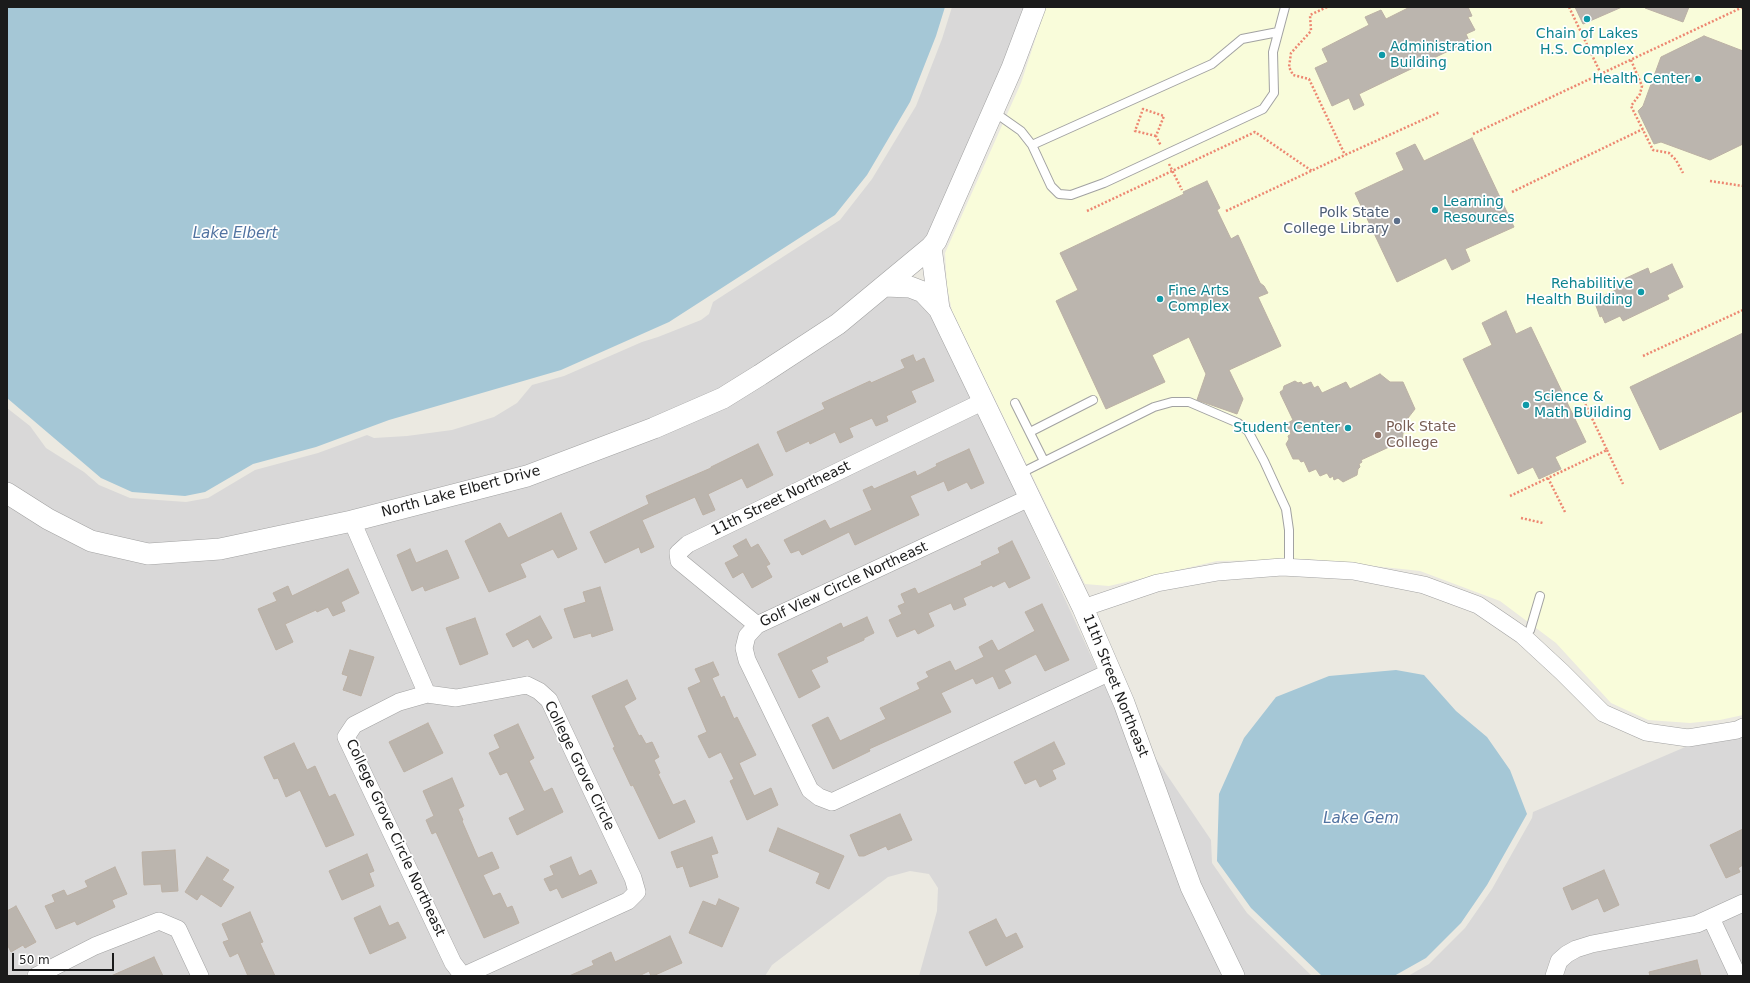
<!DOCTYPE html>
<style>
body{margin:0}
#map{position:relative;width:1750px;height:983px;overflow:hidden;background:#ebe9e1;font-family:"DejaVu Sans",sans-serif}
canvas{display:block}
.frame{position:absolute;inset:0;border:8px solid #1b1b1b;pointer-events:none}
.scale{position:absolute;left:12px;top:953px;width:102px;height:18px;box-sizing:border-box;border:2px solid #1b1b1b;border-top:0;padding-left:5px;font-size:12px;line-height:14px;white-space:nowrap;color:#1b1b1b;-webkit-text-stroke:3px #fff;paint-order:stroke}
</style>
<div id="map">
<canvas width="1750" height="983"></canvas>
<div class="frame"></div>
<div class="scale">50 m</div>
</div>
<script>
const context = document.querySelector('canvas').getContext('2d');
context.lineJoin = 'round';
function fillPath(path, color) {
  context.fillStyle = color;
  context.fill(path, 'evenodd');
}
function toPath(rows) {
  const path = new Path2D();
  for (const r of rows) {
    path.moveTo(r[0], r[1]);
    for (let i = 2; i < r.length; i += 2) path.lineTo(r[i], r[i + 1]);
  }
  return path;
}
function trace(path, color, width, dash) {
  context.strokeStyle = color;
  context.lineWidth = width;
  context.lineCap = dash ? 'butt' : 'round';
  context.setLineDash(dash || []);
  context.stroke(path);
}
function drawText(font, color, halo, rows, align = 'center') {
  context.font = font + ' "DejaVu Sans",sans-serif';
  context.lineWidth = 3.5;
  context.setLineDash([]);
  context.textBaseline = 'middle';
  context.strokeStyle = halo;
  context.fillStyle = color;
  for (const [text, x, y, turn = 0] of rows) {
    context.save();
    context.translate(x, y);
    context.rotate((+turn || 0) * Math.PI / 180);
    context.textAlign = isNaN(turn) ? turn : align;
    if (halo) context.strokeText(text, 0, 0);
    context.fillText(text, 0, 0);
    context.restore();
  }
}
fillPath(toPath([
 [952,7,1027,7,931,234,853,303,720,390,525,469,356,512,218,541,148,546,93,533,7,484,7,408,30,426,46,448,84,472,99,485,130,498,186,502,208,498,255,470,318,453,367,435,374,438,407,436,452,430,494,417,517,403,532,385,564,376,642,342,658,337,701,320,709,314,713,302,840,220,872,179,916,106,942,39],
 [887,294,910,295,932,312,972,399,673,547,746,625,741,630,815,803,1104,684,1115,700,1226,976,919,976,937,911,938,888,929,874,910,871,888,877,772,965,765,976,482,976,642,899,553,694,455,690,432,687,363,527,657,436],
 [979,413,1017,495,757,616,686,557,692,551],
 [7,502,89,548,349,530,417,689,348,720,454,976,208,976,180,922,32,969,25,976,7,976],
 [1024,510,1097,669,831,794,822,790,815,785,753,658,752,649,753,640,762,631],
 [527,693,544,705,626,880,629,889,623,894,465,967,459,959,355,738,359,731,402,710,429,702],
 [1743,736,1743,895,1695,916,1552,957,1547,968,1547,976,1408,976,1429,964,1465,928,1492,889,1532,818,1533,812,1690,745],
 [1148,747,1211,840,1212,863,1247,913,1312,976,1242,976,1224,942],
 [1743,912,1743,970,1721,922],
 [1708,928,1730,976,1561,976,1565,967,1571,960,1579,956],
 [159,929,173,935,193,976,53,976,98,954]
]), '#d9d8d8');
fillPath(toPath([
 [1046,7,1743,7,1743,715,1720,720,1690,723,1648,720,1611,703,1556,643,1500,601,1420,571,1309,559,1217,561,1109,586,1085,584,952,311,947,287,945,253,1021,83]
]), '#f9fcda');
fillPath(toPath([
 [7,7,945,7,936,36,910,102,867,175,835,215,669,322,561,370,389,420,316,447,253,464,205,492,185,496,132,492,101,478,7,398],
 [1396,670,1424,675,1456,711,1487,737,1510,770,1527,814,1487,885,1461,923,1426,958,1394,976,1322,976,1251,908,1217,861,1219,794,1244,738,1276,697,1329,676]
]), '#a5c7d6');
const building = toPath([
 [1410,7,1468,7,1472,16,1468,17,1475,30,1466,34,1469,41,1359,94,1364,105,1354,110,1349,98,1332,106,1315,68,1328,62,1322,49,1369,25,1365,17,1381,10,1386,19,1410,7],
 [1575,7,1622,7,1583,24,1575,7],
 [1645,7,1689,7,1683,22,1645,8,1645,7],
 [1704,36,1743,51,1743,144,1710,160,1661,142,1654,144,1638,111,1643,106,1661,57,1704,36],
 [1472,138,1514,227,1465,249,1470,261,1452,270,1446,258,1397,282,1355,193,1404,170,1396,153,1415,144,1424,161,1472,138],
 [1207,181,1220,208,1217,210,1231,239,1238,235,1260,283,1264,286,1268,293,1258,297,1281,346,1229,370,1243,399,1237,414,1197,400,1206,374,1189,337,1152,355,1165,382,1106,409,1056,301,1078,290,1060,253,1184,194,1183,192,1207,181],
 [1672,264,1683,287,1667,295,1669,299,1623,321,1620,316,1605,323,1602,316,1600,317,1594,300,1616,290,1613,284,1648,268,1650,274,1672,264],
 [1506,311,1516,334,1531,327,1586,442,1555,457,1561,469,1539,479,1533,467,1518,474,1463,359,1492,345,1482,323,1506,311],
 [1743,333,1743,411,1660,450,1630,387,1743,333],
 [913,355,916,362,924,358,934,381,911,391,916,402,886,416,888,421,876,426,872,418,849,428,853,437,840,443,835,432,810,444,809,441,786,452,777,432,825,409,822,403,870,381,871,383,905,368,901,360,913,355],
 [1380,374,1390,382,1403,382,1415,409,1408,418,1406,431,1403,433,1402,441,1361,460,1362,462,1359,464,1360,467,1358,469,1357,475,1343,482,1338,478,1334,480,1333,476,1330,478,1327,473,1320,476,1316,469,1309,472,1304,461,1301,462,1299,459,1293,459,1286,444,1289,439,1288,436,1291,434,1286,424,1293,420,1281,395,1280,392,1283,390,1284,386,1295,381,1298,383,1301,382,1303,385,1311,382,1314,388,1318,386,1322,393,1346,382,1350,389,1380,374],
 [758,444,773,475,747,488,742,478,708,494,715,510,703,515,695,497,642,520,654,547,641,553,639,547,605,563,590,532,649,504,646,496,711,468,711,467,758,444],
 [969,449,984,483,971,489,967,482,948,491,944,481,910,496,919,515,891,528,855,545,849,532,802,555,799,550,791,553,784,540,825,520,830,529,872,510,863,490,872,486,874,489,915,471,917,476,937,466,936,464,969,449],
 [561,513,577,549,558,558,553,549,520,564,526,577,489,592,465,541,500,523,508,538,561,513],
 [746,539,751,548,758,544,770,564,766,566,772,577,752,588,743,572,733,578,725,563,739,556,733,546,746,539],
 [1012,541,1030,578,1009,588,1005,581,993,587,992,585,963,598,966,605,954,610,951,603,928,613,934,626,918,634,915,629,897,637,889,620,902,614,898,606,905,603,901,594,915,588,918,594,982,565,981,562,1000,553,998,548,1012,541],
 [410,549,416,563,447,550,459,578,425,591,423,586,412,591,397,555,410,549],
 [348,569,359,593,341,602,345,611,333,616,328,607,317,612,316,610,285,624,293,642,276,650,258,609,277,601,273,593,288,586,292,596,348,569],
 [600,587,613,630,592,637,591,633,574,638,564,609,586,602,583,592,600,587],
 [1042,604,1069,660,1045,671,1036,654,1004,670,1011,683,999,689,993,676,976,684,973,678,941,693,951,712,869,749,870,751,833,769,812,725,828,717,840,741,886,719,880,708,920,689,917,683,929,677,926,672,950,661,955,671,984,657,979,647,992,640,998,651,1035,631,1025,612,1042,604],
 [540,616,552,638,533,648,528,639,513,647,506,634,540,616],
 [867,617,874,633,864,638,864,640,826,657,828,662,811,670,820,687,799,698,778,654,841,623,843,628,867,617],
 [475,618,488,654,460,665,446,628,475,618],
 [350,650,374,657,361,696,343,690,348,676,342,674,350,650],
 [713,662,719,675,712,678,721,698,724,696,734,719,737,717,756,755,739,763,754,796,771,788,778,805,747,820,730,781,734,779,721,752,709,758,698,736,707,732,688,688,701,682,695,669,713,662],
 [627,680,636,699,624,706,639,736,641,735,646,744,652,742,659,757,654,760,660,773,658,774,673,805,685,800,695,822,659,839,633,785,631,786,613,748,615,747,592,696,627,680],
 [428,723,443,753,404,772,389,742,428,723],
 [518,724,534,758,529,761,544,792,552,788,563,812,517,835,509,818,525,810,507,772,500,775,489,753,500,748,494,735,518,724],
 [1054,742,1065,764,1052,770,1056,779,1040,787,1036,779,1025,784,1014,762,1054,742],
 [294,743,307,770,315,766,329,797,335,794,354,835,326,847,300,790,286,797,278,778,274,779,264,757,294,743],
 [452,778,464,806,458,809,463,820,462,821,478,858,492,852,499,868,483,875,493,896,500,893,507,908,512,906,519,923,484,938,436,832,432,834,426,820,434,816,423,791,452,778],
 [900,814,912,840,888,850,886,846,864,856,859,856,850,835,900,814],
 [778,828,844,856,829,889,816,883,820,873,769,851,778,828],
 [1743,829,1743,865,1738,868,1740,872,1726,878,1710,845,1743,829],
 [712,837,718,853,711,855,718,877,690,887,683,866,677,868,671,852,712,837],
 [175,850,178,891,162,892,161,884,144,885,142,852,175,850],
 [367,854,374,871,369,873,374,886,342,900,329,871,367,854],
 [207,857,229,870,222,880,234,887,221,907,201,894,197,900,185,892,207,857],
 [571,857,579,876,591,870,597,883,562,898,557,888,550,891,544,879,554,875,550,866,571,857],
 [115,867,127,894,112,900,115,907,77,925,75,921,56,929,45,906,55,902,52,895,64,890,67,896,88,887,85,881,115,867],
 [1604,870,1619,905,1604,912,1598,898,1572,910,1563,888,1604,870],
 [719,899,739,908,722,947,689,933,703,901,716,906,719,899],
 [16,906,36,942,25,948,23,945,11,952,7,944,7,911,16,906],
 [380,906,389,926,398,922,406,938,370,954,354,918,380,906],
 [250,912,263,942,260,943,275,976,248,976,238,953,230,957,223,942,229,940,222,924,250,912],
 [996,919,1006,938,1016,933,1023,947,986,966,969,932,996,919],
 [670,936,682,963,653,976,651,976,649,971,639,976,569,976,594,965,592,961,611,952,615,962,670,936],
 [154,957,163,976,111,976,154,957],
 [1697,960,1701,976,1650,976,1649,972,1697,960]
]);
fillPath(building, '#bbb5ae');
trace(building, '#bcb1a5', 1);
const service = toPath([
 [994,112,1021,131,1032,145,1051,186,1059,194,1071,195,1104,183,1263,109,1274,93,1273,52,1285,7],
 [1032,145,1212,64,1242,39,1278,32],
 [1015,403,1044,461],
 [1030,432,1093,400],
 [1019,474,1154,407,1172,402,1189,402,1238,423,1248,431,1264,461,1286,509,1289,530,1289,568],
 [1524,637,1530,630,1540,596]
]);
const minor = toPath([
 [1029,498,757,625,747,636,744,648,747,660,810,790,819,797,832,802,1110,672],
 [352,521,427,694],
 [1083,608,1157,583,1218,572,1282,567,1353,571,1424,585,1478,605,1522,635,1562,672,1603,713,1646,732,1688,738,1737,730,1743,727],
 [757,625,679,561,678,553,688,544,984,401],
 [527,685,539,691,549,700,633,878,637,892,628,901,463,976,453,963,346,737,354,725,399,702,427,694,456,698,527,685],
 [1711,918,1738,976],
 [36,976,95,946,159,921,178,929,200,976],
 [1554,976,1559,961,1567,954,1576,949,1592,944,1697,924,1743,903]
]);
const tertiary = toPath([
 [931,247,939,309,1083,608,1124,703,1191,887,1234,976],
 [885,286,910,287,923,292,939,309],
 [7,493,48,519,91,541,148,554,220,549,352,521,527,476,654,428,723,398,760,375,838,324,931,247,936,241,1012,68,1035,7]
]);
trace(service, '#a2a2a2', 10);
trace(minor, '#a2a2a2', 18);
trace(tertiary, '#a2a2a2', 22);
trace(toPath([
 [1327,7,1310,15,1311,31,1291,53,1289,67,1293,75,1309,79,1345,155],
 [1569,7,1601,74],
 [1631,60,1642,86,1640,94,1631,106,1653,150,1669,153,1676,160,1683,173],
 [1473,134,1743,7],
 [1156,136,1135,131,1143,109,1164,116,1156,136,1161,146],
 [1169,164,1182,190],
 [1710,181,1743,186],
 [1512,192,1643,129],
 [1087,211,1255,132,1312,171],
 [1226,211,1345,155,1440,112],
 [1643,356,1743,310],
 [1607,450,1623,484],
 [1548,478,1565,512],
 [1510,496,1607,450,1581,395],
 [1521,518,1543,523]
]), '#ed8771', 2.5, [2, 2]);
trace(service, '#fff', 8);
trace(minor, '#fff', 17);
trace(tertiary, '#fff', 21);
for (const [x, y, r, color] of [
 [1587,19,4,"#0f9aa8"],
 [1382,55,4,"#0f9aa8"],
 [1698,79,4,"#0f9aa8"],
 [1435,210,4,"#0f9aa8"],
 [1397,221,4,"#5c6f8a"],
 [1641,292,4,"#0f9aa8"],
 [1160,299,4,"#0f9aa8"],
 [1526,405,4,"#0f9aa8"],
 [1348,428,4,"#0f9aa8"],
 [1378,435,4,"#8d6e63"]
]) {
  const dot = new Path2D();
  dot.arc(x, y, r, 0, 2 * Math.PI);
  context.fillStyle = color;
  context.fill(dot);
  trace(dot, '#fff', 1.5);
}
drawText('14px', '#0d838f', '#fff', [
 ["Chain of Lakes",1587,34,"center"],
 ["H.S. Complex",1587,50,"center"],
 ["Administration",1390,47],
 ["Building",1390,63],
 ["Health Center",1690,79,"right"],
 ["Learning",1443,202],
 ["Resources",1443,218],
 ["Rehabilitive",1633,284,"right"],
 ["Health Building",1633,300,"right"],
 ["Fine Arts",1168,291],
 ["Complex",1168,307],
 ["Science &",1534,397],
 ["Math BUilding",1534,413],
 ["Student Center",1340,428,"right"]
], 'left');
drawText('14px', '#4e5e75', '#fff', [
 ["Polk State",1389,213],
 ["College Library",1389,229]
], 'right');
drawText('14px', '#785e54', '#fff', [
 ["Polk State",1386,427],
 ["College",1386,443]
], 'left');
drawText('14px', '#1b1b1b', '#fff', [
 ["North Lake Elbert Drive",461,492,-15],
 ["11th Street Northeast",781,499,-26],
 ["Golf View Circle Northeast",844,585,-25],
 ["11th Street Northeast",1115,686,68],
 ["College Grove Circle",579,766,64],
 ["College Grove Circle Northeast",395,838,65]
]);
drawText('italic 15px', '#5173a1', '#fff', [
 ["Lake Elbert",235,234],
 ["Lake Gem",1361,819]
]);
</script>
